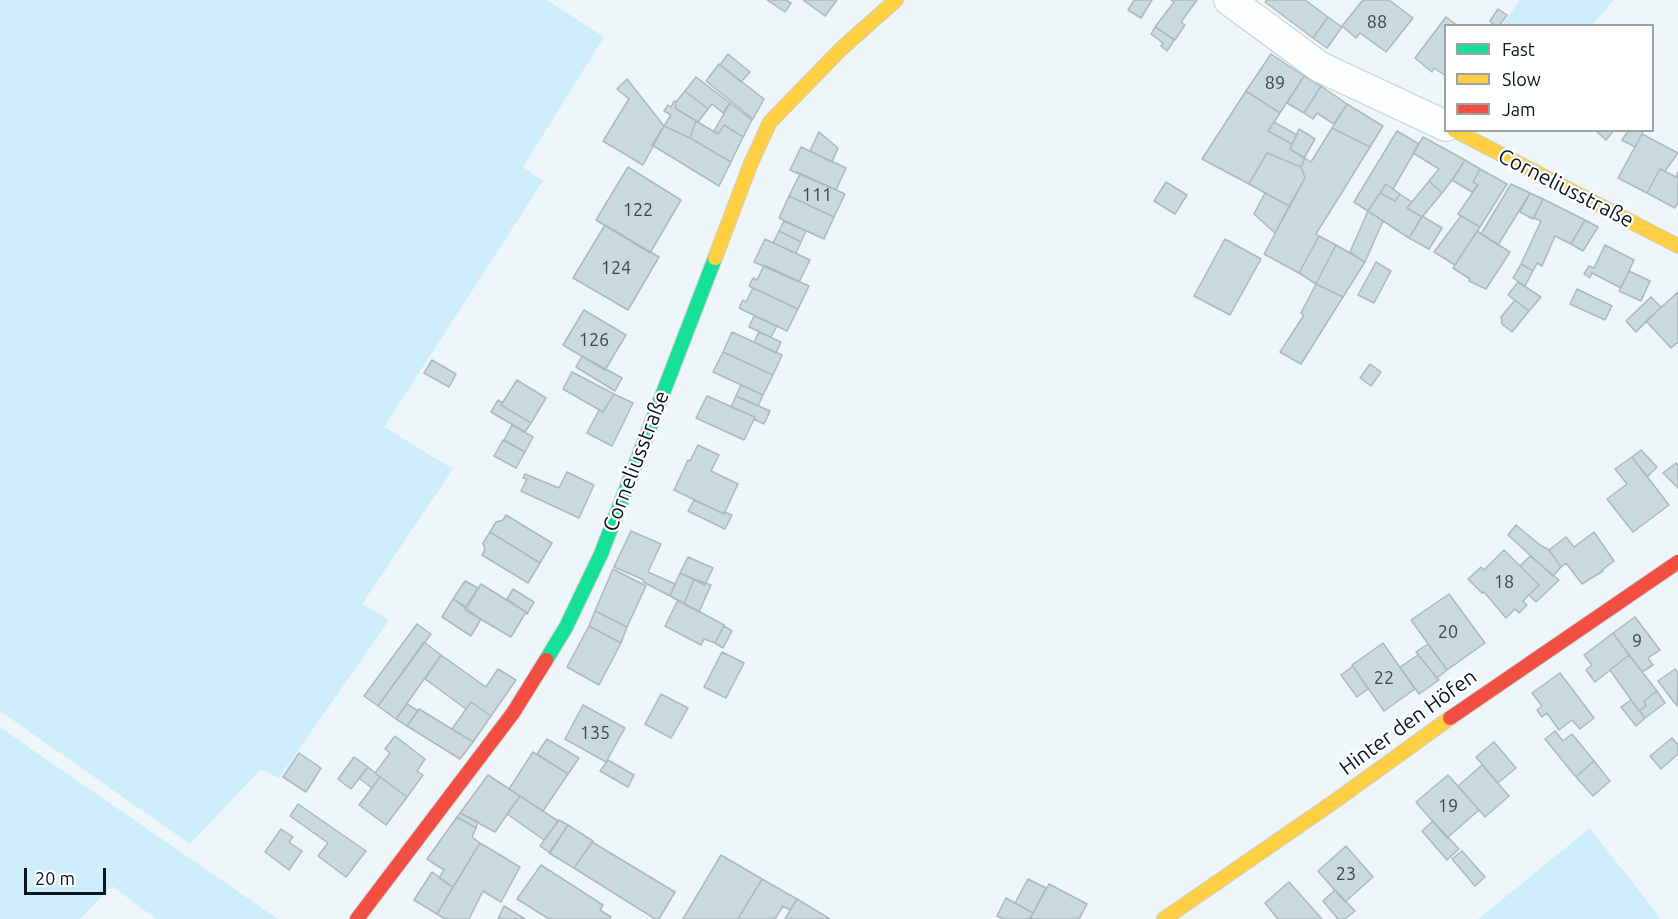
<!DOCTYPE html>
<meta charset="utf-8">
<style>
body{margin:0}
#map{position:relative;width:1678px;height:919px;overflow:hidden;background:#eff6fa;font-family:Ubuntu,sans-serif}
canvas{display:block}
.legend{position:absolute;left:1444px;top:24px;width:210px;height:108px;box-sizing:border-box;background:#fff;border:2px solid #9da2a4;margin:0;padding:8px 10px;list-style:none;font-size:18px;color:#0a161b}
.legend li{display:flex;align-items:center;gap:12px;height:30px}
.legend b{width:30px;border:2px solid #9da2a4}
.scale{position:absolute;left:24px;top:868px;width:82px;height:27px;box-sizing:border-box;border:3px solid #0a161b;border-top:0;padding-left:8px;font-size:18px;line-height:21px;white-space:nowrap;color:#0a161b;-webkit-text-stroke:4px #fff;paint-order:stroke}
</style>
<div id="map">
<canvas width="1678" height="919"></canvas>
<ul class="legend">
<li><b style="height:8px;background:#16e098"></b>Fast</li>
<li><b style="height:8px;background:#ffcf43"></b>Slow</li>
<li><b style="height:8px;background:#f24e42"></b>Jam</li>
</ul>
<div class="scale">20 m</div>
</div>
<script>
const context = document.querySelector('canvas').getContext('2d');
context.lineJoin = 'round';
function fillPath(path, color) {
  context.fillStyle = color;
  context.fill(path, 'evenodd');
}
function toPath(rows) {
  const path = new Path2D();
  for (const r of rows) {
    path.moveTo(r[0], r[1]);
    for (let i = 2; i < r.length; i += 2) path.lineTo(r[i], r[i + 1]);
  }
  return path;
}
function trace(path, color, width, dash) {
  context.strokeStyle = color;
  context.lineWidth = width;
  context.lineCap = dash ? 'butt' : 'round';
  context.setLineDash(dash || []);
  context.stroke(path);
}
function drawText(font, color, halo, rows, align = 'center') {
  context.font = font + ' Ubuntu,sans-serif';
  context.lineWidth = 4.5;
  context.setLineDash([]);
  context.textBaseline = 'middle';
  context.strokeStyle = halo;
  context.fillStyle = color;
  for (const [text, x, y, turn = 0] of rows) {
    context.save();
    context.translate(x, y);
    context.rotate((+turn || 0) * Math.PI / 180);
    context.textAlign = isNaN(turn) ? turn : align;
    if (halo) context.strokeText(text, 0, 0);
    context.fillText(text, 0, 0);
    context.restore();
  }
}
fillPath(toPath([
 [0,0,547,0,604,37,523,167,543,181,384,427,453,469,362,604,389,620,279,778,261,769,190,844,0,711],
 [1520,0,1614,0,1592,25,1502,25],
 [0,727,40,755,278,919,156,919,112,886,80,919,0,919],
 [1590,828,1661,919,1478,919,1482,916]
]), '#cfeefc');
const building = toPath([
 [767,0,786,0,791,3,785,12,767,0],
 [803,0,837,0,825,16,803,0],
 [1134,0,1152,0,1141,18,1128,10,1134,0],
 [1171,0,1197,0,1181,22,1185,25,1175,40,1155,27,1174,2,1171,0],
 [1267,0,1305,0,1328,17,1313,38,1265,2,1267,0],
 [1363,0,1389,0,1413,18,1386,52,1360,33,1356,38,1342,26,1363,0],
 [1498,9,1507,15,1499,26,1495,26,1490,21,1498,9],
 [1328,17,1342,27,1327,48,1313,38,1328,17],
 [1446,17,1458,26,1446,26,1446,76,1434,68,1432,72,1415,58,1446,17],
 [1155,27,1174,40,1167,51,1161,46,1163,43,1151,34,1155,27],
 [728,54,750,72,741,82,720,65,728,54],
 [1271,54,1304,76,1280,113,1246,91,1271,54],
 [719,64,764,99,753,119,706,81,719,64],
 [1304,76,1321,86,1304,113,1287,103,1304,76],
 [696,77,730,103,723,113,712,104,708,109,685,91,696,77],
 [627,79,664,126,643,165,603,141,629,99,617,89,627,79],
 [1321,86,1347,104,1334,124,1317,113,1313,119,1304,113,1321,86],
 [685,91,708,109,698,122,675,108,676,102,685,91],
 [1246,91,1280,113,1268,131,1292,144,1290,149,1305,158,1301,167,1267,153,1249,184,1202,159,1246,91],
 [674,101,676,102,675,108,696,121,690,138,664,126,671,115,664,111,668,105,671,107,674,101],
 [730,103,752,120,743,137,724,125,718,134,714,131,730,103],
 [1347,104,1383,126,1370,147,1332,128,1347,104],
 [696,121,718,134,724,125,743,137,731,162,690,138,696,121],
 [1274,122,1297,135,1292,144,1268,131,1274,122],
 [664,126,690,138,731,162,719,186,652,145,664,126],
 [1332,128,1370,147,1316,234,1319,236,1299,273,1264,254,1305,178,1301,167,1305,158,1311,162,1332,128],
 [1299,129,1315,139,1304,158,1290,149,1299,129],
 [1595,130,1614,130,1606,140,1595,130],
 [1644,130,1635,147,1622,140,1629,130,1644,130],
 [1397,131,1419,144,1393,189,1386,184,1368,211,1354,202,1397,131],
 [819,132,838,148,832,162,810,151,819,132],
 [1642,134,1678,153,1665,171,1660,169,1647,193,1618,178,1642,134],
 [1423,137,1465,160,1455,176,1442,193,1429,181,1439,169,1413,153,1423,137],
 [801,147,846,168,836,190,790,170,801,147],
 [1267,153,1301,167,1305,178,1289,206,1249,184,1267,153],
 [1465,160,1480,169,1473,182,1478,185,1472,192,1452,180,1465,160],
 [628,167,681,200,650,253,596,220,628,167],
 [1480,169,1507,184,1480,227,1458,214,1478,185,1473,182,1480,169],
 [1660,169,1676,177,1678,172,1678,202,1675,208,1647,193,1660,169],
 [797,172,845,194,834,217,789,196,800,174,797,172],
 [1429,181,1442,193,1422,217,1407,208,1429,181],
 [1166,182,1187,195,1175,214,1154,201,1166,182],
 [1386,184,1400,194,1395,201,1380,193,1386,184],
 [1511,184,1530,193,1498,245,1481,234,1511,184],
 [1265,193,1289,206,1275,233,1254,214,1265,193],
 [1380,193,1395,201,1400,194,1412,202,1407,208,1422,217,1409,238,1368,211,1380,193],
 [1530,193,1543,199,1533,219,1520,212,1530,193],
 [789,196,834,217,824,239,779,218,789,196],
 [1543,199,1585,220,1571,244,1555,236,1542,266,1537,263,1533,271,1521,264,1541,221,1534,218,1543,199],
 [1368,211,1383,221,1365,262,1350,252,1368,211],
 [1422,216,1442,228,1429,249,1409,238,1422,216],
 [1461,216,1480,227,1455,265,1434,252,1461,216],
 [1585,220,1598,227,1583,251,1571,244,1585,220],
 [784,221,806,231,801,242,779,231,784,221],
 [605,225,659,257,628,310,573,278,605,225],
 [779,231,801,242,796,253,773,243,779,231],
 [1477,231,1510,252,1486,289,1469,281,1470,279,1453,268,1477,231],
 [1319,236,1336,245,1316,284,1299,273,1319,236],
 [765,239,810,260,799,282,754,262,765,239],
 [1225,239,1261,259,1230,315,1194,296,1225,239],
 [1336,245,1365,262,1343,297,1316,284,1336,245],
 [1605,245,1634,260,1621,288,1592,273,1590,278,1584,274,1589,266,1594,268,1605,245],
 [1376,262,1391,271,1374,303,1358,295,1376,262],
 [1521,264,1533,271,1525,286,1513,278,1521,264],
 [764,265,809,286,798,309,749,286,753,278,757,280,764,265],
 [1629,271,1650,281,1641,301,1619,291,1629,271],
 [1518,282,1541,297,1529,311,1508,295,1518,282],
 [1316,284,1343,297,1301,364,1280,352,1304,315,1301,313,1316,284],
 [753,288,798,309,787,331,739,308,743,300,746,302,753,288],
 [1577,289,1612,306,1605,320,1570,304,1577,289],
 [1678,292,1678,342,1671,348,1646,321,1678,292],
 [1651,297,1661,307,1636,332,1626,321,1651,297],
 [1515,300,1529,311,1512,332,1502,324,1501,317,1515,300],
 [584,310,626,335,605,370,563,345,584,310],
 [754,316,777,326,771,337,749,327,754,316],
 [732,332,782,355,773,375,723,352,732,332],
 [759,332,781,342,776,353,754,342,759,332],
 [723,352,773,375,763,395,713,372,723,352],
 [582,356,622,378,615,391,576,367,582,356],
 [432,360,456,374,449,387,424,373,432,360],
 [1370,364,1381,372,1371,386,1360,378,1370,364],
 [572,372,614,394,603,412,563,389,572,372],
 [517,380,546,398,531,423,501,405,517,380],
 [741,385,763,395,758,406,736,396,741,385],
 [614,394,633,403,612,446,587,433,599,410,603,412,614,394],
 [707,396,755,417,744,440,696,418,707,396],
 [736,396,770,411,764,424,754,419,755,417,731,407,736,396],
 [498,400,503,403,501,405,531,423,525,432,491,412,498,400],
 [512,425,533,437,525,452,504,440,512,425],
 [503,440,525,452,516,468,494,456,503,440],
 [698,445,719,455,711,471,738,484,724,514,674,490,688,460,690,461,698,445],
 [1641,450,1657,467,1647,477,1632,457,1641,450],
 [1632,457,1669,505,1633,532,1607,499,1627,484,1615,469,1632,457],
 [1676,463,1678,466,1678,488,1663,473,1676,463],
 [567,472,594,485,579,518,521,491,527,479,523,478,525,474,559,488,567,472],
 [694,500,724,514,724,512,732,515,725,529,688,511,694,500],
 [506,515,552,543,540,563,490,532,496,522,503,520,506,515],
 [1516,525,1540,545,1549,550,1561,567,1553,576,1508,535,1516,525],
 [631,531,661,544,648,572,675,584,670,596,643,582,644,580,614,567,631,531],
 [490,532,540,563,528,583,482,555,485,550,483,543,490,532],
 [1594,532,1614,561,1602,570,1603,571,1582,584,1566,563,1561,567,1549,550,1566,537,1574,547,1594,532],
 [1504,550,1539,585,1523,601,1527,605,1519,613,1515,609,1506,618,1484,592,1482,593,1468,579,1481,567,1484,570,1504,550],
 [1530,556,1559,580,1536,602,1529,595,1539,585,1520,566,1530,556],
 [688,557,713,568,705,585,680,573,688,557],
 [613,569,646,586,627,627,595,611,613,569],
 [680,573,694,579,684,604,670,596,680,573],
 [694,579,711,585,699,612,684,604,694,579],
 [465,581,478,588,466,607,453,599,465,581],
 [481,584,526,612,511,637,465,610,481,584],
 [513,589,534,602,527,614,526,612,507,599,513,589],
 [1449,594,1485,643,1447,670,1411,620,1449,594],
 [453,599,481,619,471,636,442,617,453,599],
 [678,600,724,625,715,643,704,639,701,645,665,626,678,600],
 [595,611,627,627,621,643,589,626,595,611],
 [1635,617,1660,650,1648,658,1653,665,1642,672,1613,633,1635,617],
 [417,624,431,634,378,706,364,696,417,624],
 [589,626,621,643,599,685,567,667,589,626],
 [724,626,732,631,723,648,715,643,724,626],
 [1613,633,1629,655,1595,682,1586,670,1592,665,1584,655,1613,633],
 [424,642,441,655,396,719,378,706,424,642],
 [1383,643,1415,689,1384,711,1352,665,1383,643],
 [1428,644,1447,670,1437,678,1416,652,1428,644],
 [722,652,744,663,726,698,704,687,722,652],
 [441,655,486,687,498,669,516,680,491,716,471,702,466,709,425,679,441,655],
 [1418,655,1439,680,1419,694,1400,667,1418,655],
 [1629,655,1657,691,1644,701,1646,706,1639,711,1610,670,1629,655],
 [1353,666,1368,689,1357,697,1341,675,1353,666],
 [1675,669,1678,674,1677,706,1658,681,1675,669],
 [1560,673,1594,718,1580,729,1572,720,1559,730,1547,713,1542,717,1537,710,1542,706,1532,693,1560,673],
 [1657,691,1665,703,1645,718,1639,711,1646,706,1644,701,1657,691],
 [661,694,688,708,671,738,645,724,661,694],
 [1631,700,1645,718,1636,726,1621,707,1631,700],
 [471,702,491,716,473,742,452,729,471,702],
 [407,704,418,711,407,726,396,719,407,704],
 [583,705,625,728,606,762,565,739,583,705],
 [419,709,473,742,460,759,407,726,419,709],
 [1555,731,1563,741,1572,734,1594,761,1576,777,1545,739,1555,731],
 [395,736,425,759,417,771,423,775,407,797,375,773,390,753,385,749,395,736],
 [1672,738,1678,745,1678,754,1661,769,1650,756,1672,738],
 [547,739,579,758,568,774,537,754,547,739],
 [1494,742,1516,768,1498,783,1476,757,1494,742],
 [533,752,568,774,543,811,509,789,533,752],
 [299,753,321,768,306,792,283,777,299,753],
 [354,757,368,767,351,789,338,779,354,757],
 [608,760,634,775,628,787,600,771,608,760],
 [1594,761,1610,781,1593,796,1576,777,1594,761],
 [1482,765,1509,796,1485,817,1458,786,1482,765],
 [368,767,380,777,372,788,359,778,368,767],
 [488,775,520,796,495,832,460,813,488,775],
 [1448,775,1479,810,1447,838,1416,802,1448,775],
 [380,777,407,797,386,825,359,805,380,777],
 [520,796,558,821,544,840,507,814,520,796],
 [298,804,366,851,346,877,318,856,328,843,290,816,298,804],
 [460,813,478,822,476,828,457,817,460,813],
 [457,817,476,828,472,837,480,843,453,887,439,878,444,870,427,859,457,817],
 [559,820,568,825,550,853,540,846,559,820],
 [1433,821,1459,849,1447,860,1422,831,1433,821],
 [568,825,593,841,574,868,549,853,568,825],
 [281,829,293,837,289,842,302,851,289,870,265,852,281,829],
 [592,842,675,892,659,919,655,919,574,868,592,842],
 [480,843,520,867,501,902,483,891,469,919,445,919,437,914,480,843],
 [1346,846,1373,877,1345,902,1318,871,1346,846],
 [1462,851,1485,877,1475,886,1452,859,1462,851],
 [721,855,762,879,738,919,683,919,721,855],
 [541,865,603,905,600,910,611,917,610,919,549,919,517,899,541,865],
 [432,872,453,887,437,914,414,900,432,872],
 [762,879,797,899,790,910,783,906,775,919,738,919,762,879],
 [1028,879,1046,888,1033,913,1015,903,1028,879],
 [1289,882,1322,919,1278,919,1265,903,1289,882],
 [1049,884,1087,904,1079,919,1030,919,1049,884],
 [1335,890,1355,911,1345,919,1338,919,1323,901,1335,890],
 [1006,898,1033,913,1030,919,1003,919,997,916,1006,898],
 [797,899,830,919,785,919,797,899],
 [504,906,525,919,498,919,504,906]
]);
fillPath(building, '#c9d9e0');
trace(building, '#aeb7bc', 1.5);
const street = toPath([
 [1229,0,1320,67,1446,126]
]);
const fast = toPath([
 [546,660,566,627,601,554,715,258]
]);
const slow = toPath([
 [1454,130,1678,246],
 [715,258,751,163,770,122,841,49,896,0],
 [1164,919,1335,801,1450,718]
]);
const jam = toPath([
 [1450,718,1678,562],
 [357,919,513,713,546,660]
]);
trace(street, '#c8d1d6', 32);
trace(fast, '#c8d1d6', 16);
trace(slow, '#c8d1d6', 16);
trace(jam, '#c8d1d6', 16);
trace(street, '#fdfefe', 30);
trace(fast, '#16e098', 14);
trace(slow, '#ffcf43', 14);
trace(jam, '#f24e42', 14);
drawText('18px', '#3a474c', null, [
 ["88",1377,22],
 ["89",1275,83],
 ["111",817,195],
 ["122",638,210],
 ["124",616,268],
 ["126",594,340],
 ["18",1504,582],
 ["20",1448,632],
 ["9",1637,641],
 ["22",1384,678],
 ["135",595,733],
 ["19",1448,806],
 ["23",1346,874]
]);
drawText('21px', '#0a161b', '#fff', [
 ["Corneliusstraße",1566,188,27],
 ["Corneliusstraße",636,461,-69],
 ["Hinter den Höfen",1408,722,-36]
]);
</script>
